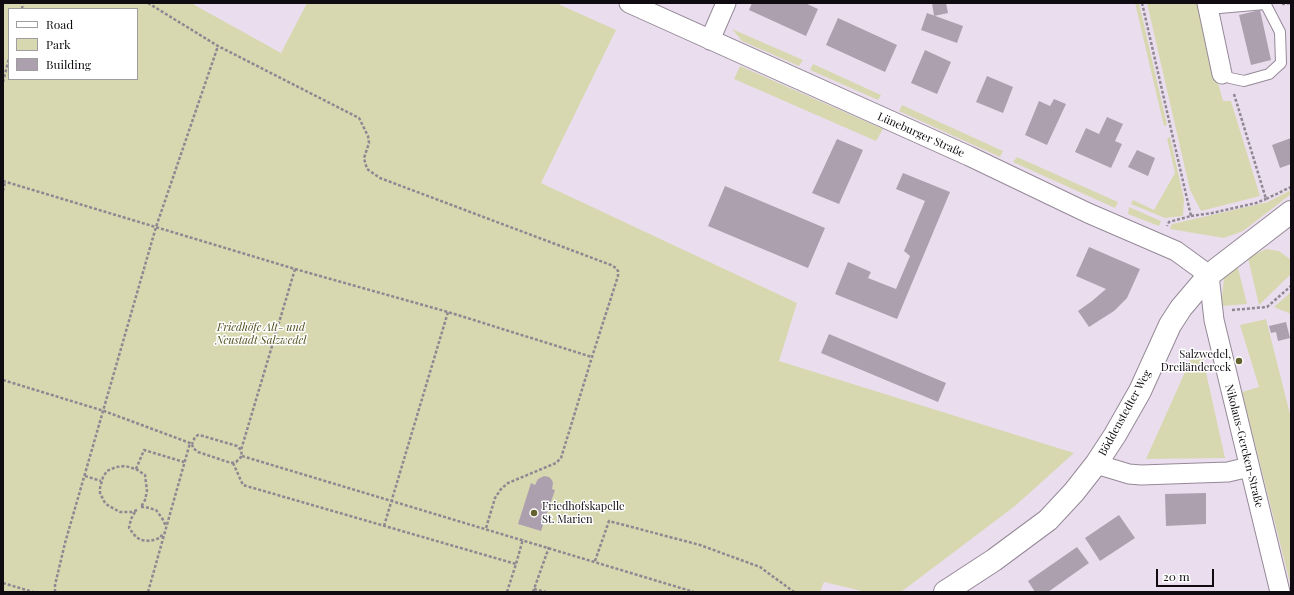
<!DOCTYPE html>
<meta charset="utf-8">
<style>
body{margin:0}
#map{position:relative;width:1294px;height:595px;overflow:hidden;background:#eadeee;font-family:"Playfair Display",serif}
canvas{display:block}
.frame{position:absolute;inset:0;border:4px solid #0f0b10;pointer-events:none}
.legend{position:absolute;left:8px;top:8px;width:130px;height:72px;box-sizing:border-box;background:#fff;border:1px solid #9f9d9f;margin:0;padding:5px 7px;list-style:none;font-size:12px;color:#0f0b10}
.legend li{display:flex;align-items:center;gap:8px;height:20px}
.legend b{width:20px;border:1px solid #9f9d9f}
.scale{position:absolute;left:1156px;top:569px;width:58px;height:18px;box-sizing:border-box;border:2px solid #0f0b10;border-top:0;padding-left:5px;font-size:12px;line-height:14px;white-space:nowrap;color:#0f0b10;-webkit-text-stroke:3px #fff;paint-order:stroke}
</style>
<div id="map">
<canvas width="1294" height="595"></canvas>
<div class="frame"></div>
<ul class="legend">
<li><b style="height:5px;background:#fff"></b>Road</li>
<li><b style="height:11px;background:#d7d8b0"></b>Park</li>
<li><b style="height:11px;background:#aca0af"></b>Building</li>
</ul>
<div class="scale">20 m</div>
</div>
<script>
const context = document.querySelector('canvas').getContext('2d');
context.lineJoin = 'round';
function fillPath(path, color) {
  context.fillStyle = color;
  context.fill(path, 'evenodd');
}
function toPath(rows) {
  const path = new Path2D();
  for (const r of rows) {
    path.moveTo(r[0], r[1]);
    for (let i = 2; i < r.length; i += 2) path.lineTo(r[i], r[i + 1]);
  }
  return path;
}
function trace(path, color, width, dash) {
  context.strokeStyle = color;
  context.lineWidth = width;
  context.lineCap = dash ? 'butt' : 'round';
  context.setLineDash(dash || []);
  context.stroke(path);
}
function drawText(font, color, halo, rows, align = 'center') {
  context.font = font + ' "Playfair Display",serif';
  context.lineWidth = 3;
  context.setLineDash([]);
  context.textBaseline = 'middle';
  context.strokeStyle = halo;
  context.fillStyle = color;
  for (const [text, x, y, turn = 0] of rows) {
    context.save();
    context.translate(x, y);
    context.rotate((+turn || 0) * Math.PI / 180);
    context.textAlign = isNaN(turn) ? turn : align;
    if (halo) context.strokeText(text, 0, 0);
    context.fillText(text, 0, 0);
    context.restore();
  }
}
fillPath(toPath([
 [3,3,191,3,281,53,307,3,556,3,616,30,541,183,797,303,779,361,1074,453,1015,506,901,592,866,592,824,582,820,592,3,592],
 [9,9,137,9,137,79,9,79],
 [1135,3,1139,3,1167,125,1164,126],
 [1147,3,1200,3,1210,54,1223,101,1231,101,1260,196,1201,211,1190,190],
 [732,29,803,60,799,66,742,41],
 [813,64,881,95,878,100,810,70],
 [740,66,883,129,876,141,734,79],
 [902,105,1003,151,1000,157,899,111],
 [1170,137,1184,199,1183,216,1165,218,1131,204,1133,200,1154,210,1175,173,1167,138],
 [1017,157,1118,202,1115,208,1013,162],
 [1291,190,1291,194,1243,231,1224,238,1170,229,1172,224,1268,202],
 [1129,207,1161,221,1159,226,1128,214],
 [1266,249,1279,251,1291,260,1291,274,1259,305,1248,258],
 [1237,264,1247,304,1221,306,1224,278],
 [1291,292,1291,314,1274,307],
 [1266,319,1291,418,1291,587,1242,392,1259,387,1240,325],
 [1201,350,1225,458,1146,459,1194,352]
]), '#d7d8b0');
fillPath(toPath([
 [752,3,805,3,818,9,806,36,749,10],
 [932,3,946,3,948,13,934,16],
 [1260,10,1271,60,1251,65,1239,15],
 [927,13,963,26,957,43,921,30],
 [838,18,897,45,885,72,826,45],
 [925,50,951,62,937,94,911,83],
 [987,76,1013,87,1003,113,976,102],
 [1054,99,1066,104,1047,145,1025,135,1039,101,1050,106],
 [1107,117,1123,124,1115,141,1122,144,1111,168,1075,152,1086,128,1099,134],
 [1291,138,1291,164,1280,168,1272,145],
 [837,139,863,150,839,204,812,193],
 [1137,150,1155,158,1148,176,1128,167],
 [903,173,950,192,897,319,835,294,848,262,871,272,868,278,896,289,910,256,904,251,925,201,896,189],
 [725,186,825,228,808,268,708,226],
 [1089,247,1140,269,1127,298,1114,311,1089,327,1078,311,1092,301,1106,289,1076,276],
 [1286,322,1290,338,1278,341,1276,332,1271,333,1269,326],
 [829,334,946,383,938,402,821,353],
 [544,476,549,477,552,480,553,483,552,489,555,490,541,531,518,524,531,483,535,485,538,479],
 [1206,493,1206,524,1166,526,1165,494],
 [1119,515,1135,538,1100,561,1085,538],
 [1077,547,1089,563,1048,592,1035,592,1028,581]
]), '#aca0af');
const service = toPath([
 [1208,9,1265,4],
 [1222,74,1230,78,1244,81,1269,74,1281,63,1280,32,1265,3]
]);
const minor = toPath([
 [629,3,969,156,1088,213,1176,251,1209,275,1214,320,1280,592],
 [1207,3,1222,74],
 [710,40,726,3],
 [1096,464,1129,474,1141,475,1228,472,1249,467]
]);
const tertiary = toPath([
 [945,592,994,560,1048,520,1074,492,1096,464,1115,435,1140,391,1170,325,1181,308,1209,275,1291,212]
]);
trace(service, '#958998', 12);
trace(minor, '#958998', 21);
trace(tertiary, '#958998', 24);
trace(toPath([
 [148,3,218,46,359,118,368,136,369,143,364,158,367,169,380,178,611,265,616,268,618,271,618,276,592,357,561,458,556,463,508,483,501,489,495,498,486,528],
 [1142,3,1191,216,1169,222,1167,226],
 [1282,4,1291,3],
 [22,9,23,3],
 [3,82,9,58],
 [1234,94,1266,199,1291,187],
 [3,181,295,269,241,450],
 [3,191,5,182],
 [1191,216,1212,213,1256,203,1266,199],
 [295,269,448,312,592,357],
 [1232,310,1267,307,1291,286],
 [3,380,104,411,190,443,192,444,193,448,198,452,231,463,236,462,242,456,241,450,237,446,203,436,198,435,195,437,192,444],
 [242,456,694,592],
 [233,463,243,485,516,564],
 [136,469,144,450,184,462],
 [85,476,101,481],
 [141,507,145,507,156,510,162,518,166,526],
 [137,510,132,512,120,512,109,506,105,503,100,493,100,488,103,477,107,471,116,467,125,466,136,469,145,475,147,491,145,500,141,507],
 [135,512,131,519,129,528,136,537,141,540,150,541,160,538,163,533],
 [384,526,448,312],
 [595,561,609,521,700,545,760,567,794,592],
 [3,583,33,592],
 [534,589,546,592],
 [55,592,55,585,65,543,156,227,218,46],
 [148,592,190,443],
 [507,592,516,564,523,539],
 [533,592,549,547]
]), '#8f8792', 2.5, [3, 2]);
trace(service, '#fff', 10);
trace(minor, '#fff', 19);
trace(tertiary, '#fff', 22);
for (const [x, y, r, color] of [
 [1239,361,4,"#63622f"],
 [534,513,4,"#63622f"]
]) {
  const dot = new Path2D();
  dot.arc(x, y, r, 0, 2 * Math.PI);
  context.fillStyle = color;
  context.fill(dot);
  trace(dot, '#fff', 1.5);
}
drawText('11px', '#0f0b10', '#fff', [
 ["Lüneburger Straße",921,135,24],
 ["Böddenstedter Weg",1125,413,-61],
 ["Nikolaus-Gercken-Straße",1244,446,76]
]);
drawText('italic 11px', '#504f1e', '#fff', [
 ["Friedhöfe Alt- und",261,328],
 ["Neustadt Salzwedel",261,341]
]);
drawText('11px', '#0f0b10', '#fff', [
 ["Salzwedel,",1231,355],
 ["Dreiländereck",1231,368],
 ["Friedhofskapelle",542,507,"left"],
 ["St. Marien",542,520,"left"]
], 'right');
</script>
